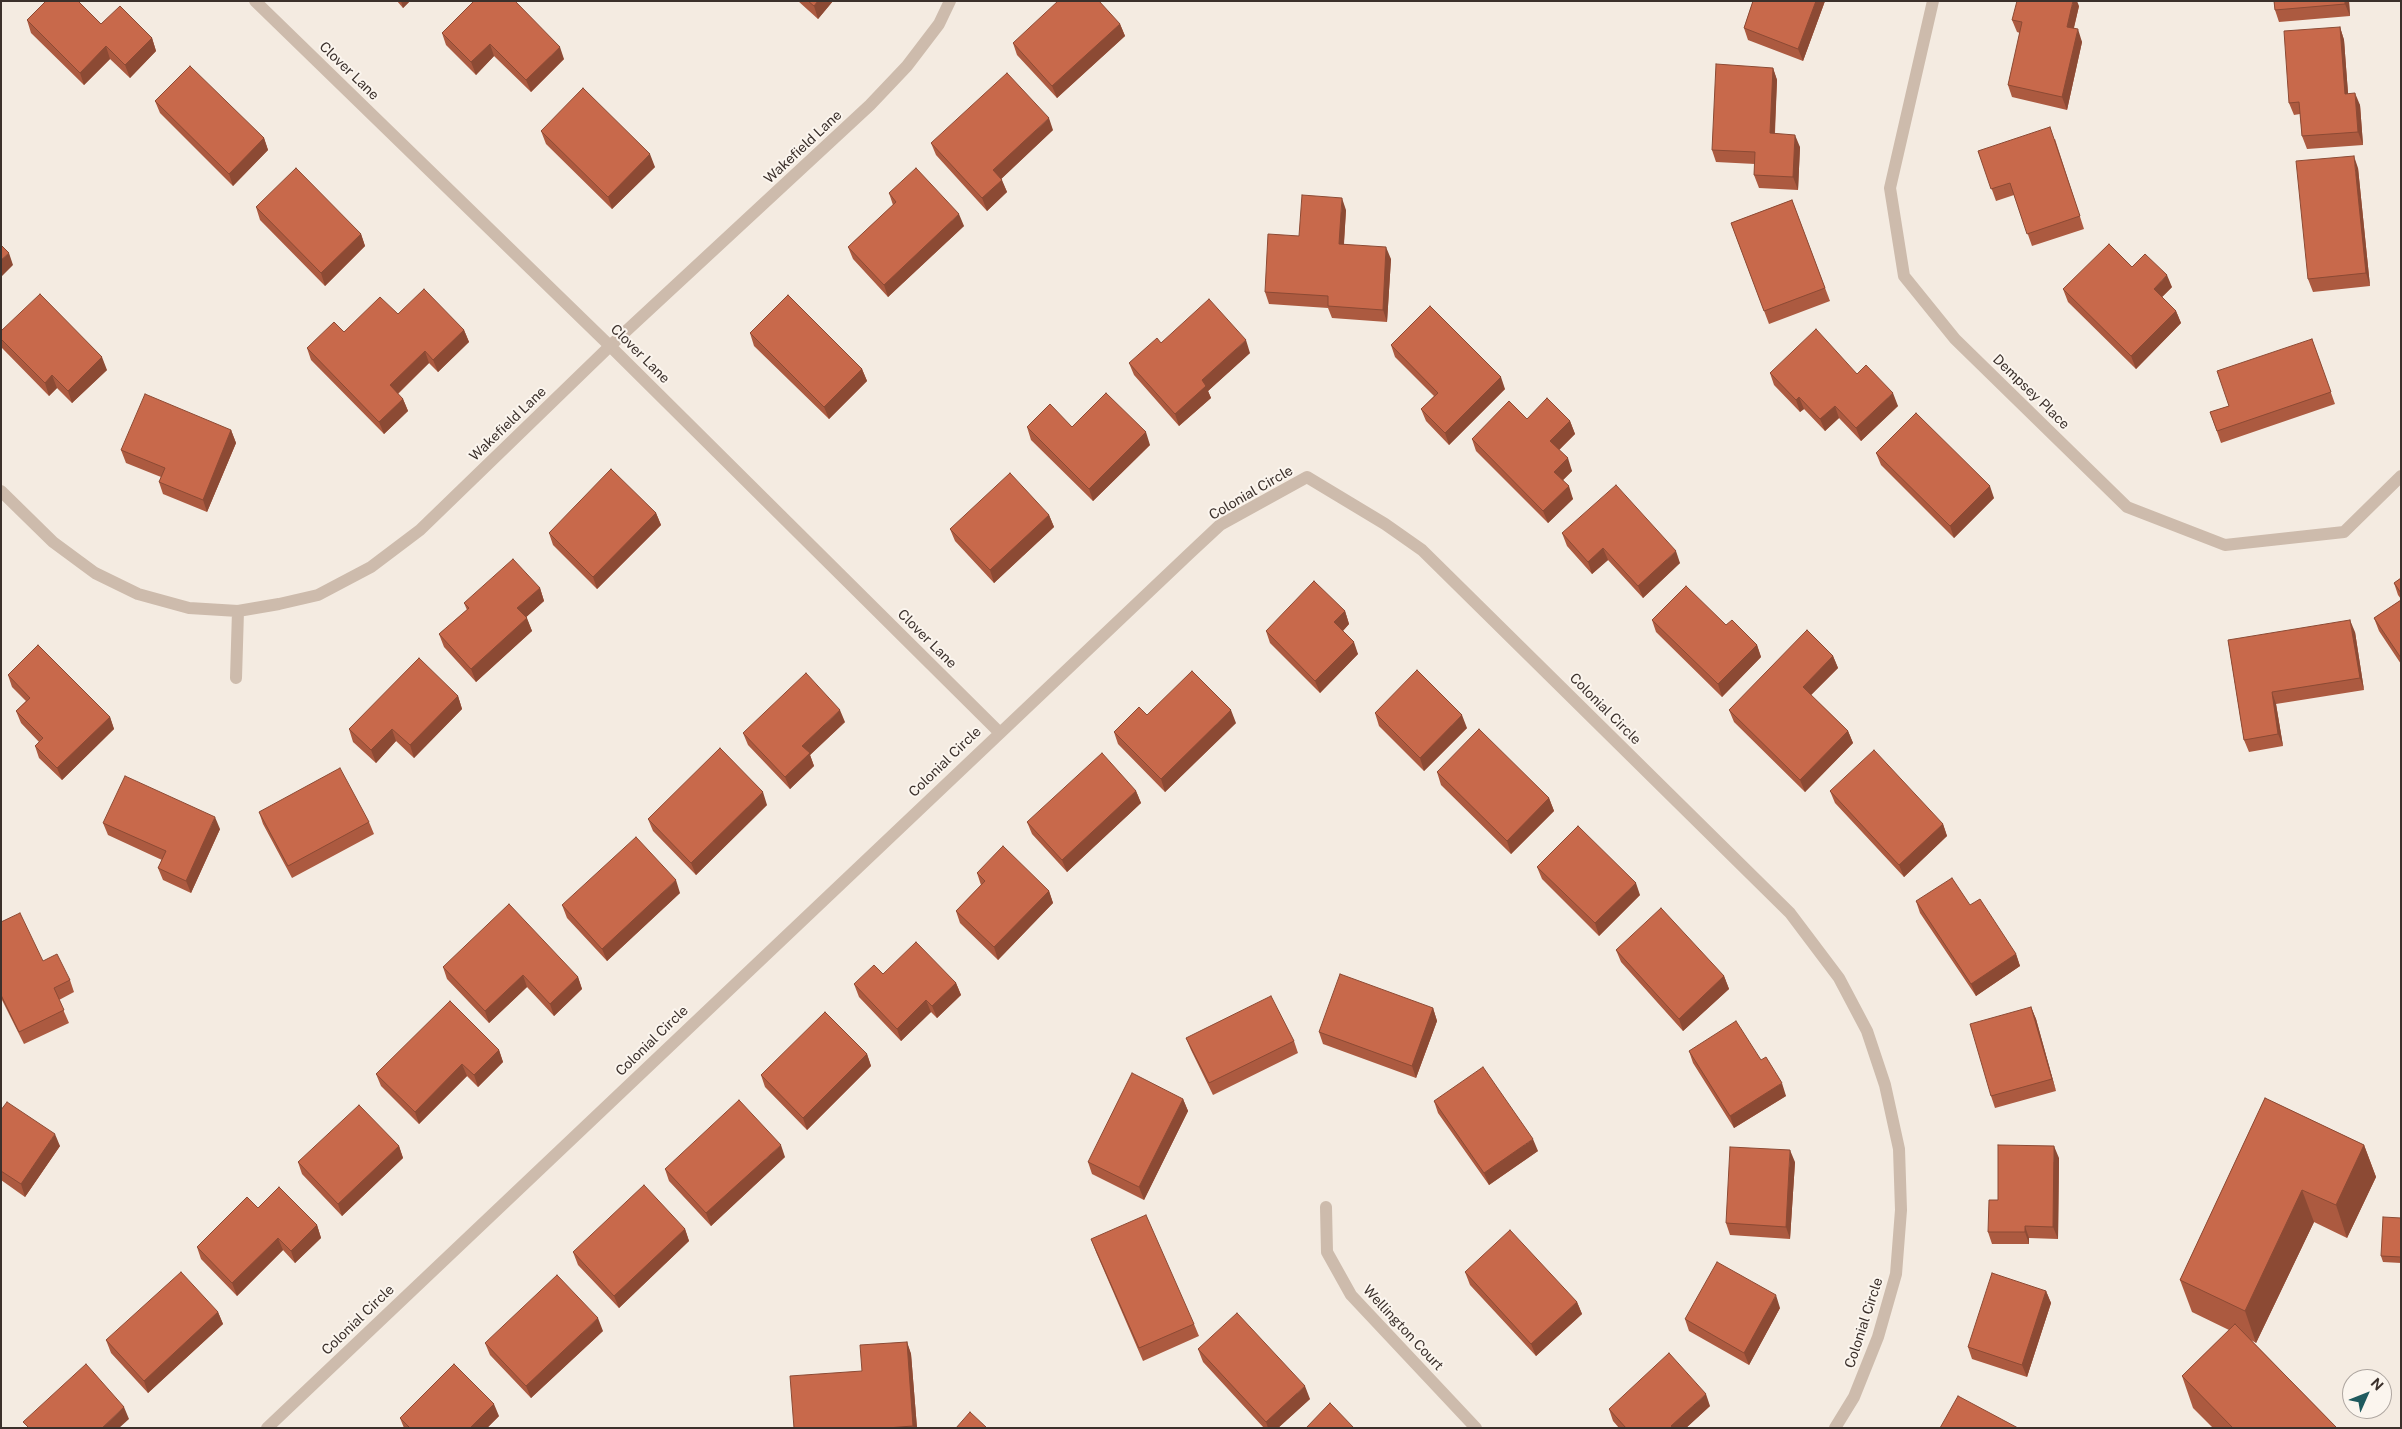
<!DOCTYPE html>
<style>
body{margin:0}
#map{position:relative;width:2402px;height:1429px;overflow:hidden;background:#f4ebe1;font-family:"Public Sans",sans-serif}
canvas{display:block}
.frame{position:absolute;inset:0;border:2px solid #3b302b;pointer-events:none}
.north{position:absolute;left:2342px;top:1369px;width:50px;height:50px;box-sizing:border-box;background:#fbf5ee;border:1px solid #aea6a0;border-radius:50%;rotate:46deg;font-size:14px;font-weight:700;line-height:20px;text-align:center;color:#3b302b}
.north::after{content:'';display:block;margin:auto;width:18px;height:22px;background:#1f5a5e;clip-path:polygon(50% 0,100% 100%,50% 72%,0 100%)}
</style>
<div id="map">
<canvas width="2402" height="1429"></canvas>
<div class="frame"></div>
<div class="north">N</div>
</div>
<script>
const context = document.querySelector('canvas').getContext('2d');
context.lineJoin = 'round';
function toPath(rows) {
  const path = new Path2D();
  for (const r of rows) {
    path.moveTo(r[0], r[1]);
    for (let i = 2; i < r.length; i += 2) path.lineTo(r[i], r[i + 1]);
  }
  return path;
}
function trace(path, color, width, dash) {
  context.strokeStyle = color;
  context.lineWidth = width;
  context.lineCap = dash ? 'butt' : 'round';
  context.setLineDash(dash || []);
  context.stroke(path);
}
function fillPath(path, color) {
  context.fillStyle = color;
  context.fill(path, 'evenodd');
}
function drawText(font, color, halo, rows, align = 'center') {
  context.font = font + ' "Public Sans",sans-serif';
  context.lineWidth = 4;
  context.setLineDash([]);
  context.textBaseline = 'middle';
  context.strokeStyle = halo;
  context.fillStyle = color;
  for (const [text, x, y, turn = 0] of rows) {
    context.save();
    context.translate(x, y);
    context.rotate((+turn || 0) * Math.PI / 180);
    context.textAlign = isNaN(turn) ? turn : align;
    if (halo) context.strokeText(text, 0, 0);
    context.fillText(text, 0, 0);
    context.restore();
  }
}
trace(toPath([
 [255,1,610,346,999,732],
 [1933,1,1890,188,1904,276,1955,339,2127,507,2225,545,2344,532,2401,476],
 [1,491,53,542,95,573,138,594,189,608,238,611,279,604,318,595,371,567,420,530,610,346,870,105,907,66,939,24,950,1],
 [236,678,238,611],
 [1326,1207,1327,1252,1351,1295,1476,1428],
 [267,1428,1189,554,1220,525,1307,477,1385,524,1422,550,1790,913,1839,978,1867,1031,1885,1085,1899,1149,1901,1210,1896,1274,1878,1337,1854,1397,1835,1428]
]), '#cdbbac', 12);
fillPath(toPath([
 [397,1,410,1,403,8],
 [798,1,833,1,818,19],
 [1753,1,1825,1,1803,61,1748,40,1744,28],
 [2274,1,2349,1,2350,16,2279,22,2275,10],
 [2079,6,2074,28,2082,42,2067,110,2012,97,2008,85,2020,33,2017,32,2012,20],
 [27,20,101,24,152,38,156,51,130,78,110,59,84,85,31,33],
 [1120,24,1125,36,1057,98,1017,55,1013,43],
 [2340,27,2344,40,2348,94,2360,105,2363,145,2307,149,2302,136,2300,114,2294,115,2289,103],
 [442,33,564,59,531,92,494,56,476,75,446,45],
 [1773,68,1777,80,1775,133,1800,147,1798,190,1759,188,1754,175,1755,164,1716,162,1712,150],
 [155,101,264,138,268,150,233,186,160,113],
 [1053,130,1001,179,1007,192,987,211,936,155,931,143],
 [541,131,655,167,612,209,546,144],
 [2055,139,2084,229,2032,246,2014,195,1996,201,1978,151],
 [2358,168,2370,286,2313,292,2308,279],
 [889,193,964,226,888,297,853,259,848,247,893,205],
 [1792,200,1830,301,1769,324,1731,223],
 [256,207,361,234,365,246,325,286,260,220],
 [1346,210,1344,244,1391,259,1387,322,1332,318,1328,308,1269,304,1265,292,1299,236],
 [2132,267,2172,287,2162,297,2176,311,2181,323,2136,369,2068,302,2063,289],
 [398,314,464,330,469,342,438,372,429,363,398,394,403,399,408,411,384,434,311,360,307,348,344,332],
 [1,331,107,370,72,403,57,388,49,396,2,348],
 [750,333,862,369,867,381,829,419,754,346],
 [2312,339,2335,404,2221,443,2210,412,2229,406],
 [1161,343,1250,353,1208,391,1211,398,1179,426,1134,375,1129,363],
 [1391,345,1505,389,1449,445,1426,421,1421,409,1434,396,1395,357],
 [1770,373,1857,374,1898,406,1861,441,1839,418,1825,431,1804,409,1800,412,1774,385],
 [1527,419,1570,421,1575,434,1559,450,1572,471,1563,480,1573,499,1548,523,1476,451,1472,439],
 [1027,427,1072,427,1150,445,1093,501,1031,440],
 [231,430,236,443,207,512,163,494,159,482,161,477,126,463,121,450],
 [1876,453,1994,498,1954,538,1881,465],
 [656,513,661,525,597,589,553,545,549,533],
 [1049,515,1054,527,994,583,955,541,950,529],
 [1562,533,1680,563,1643,598,1608,560,1592,574,1567,546],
 [2401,578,2401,599,2398,595,2394,583],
 [540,588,544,601,526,617,532,631,476,682,444,647,439,634,467,610,464,603],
 [2401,600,2401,664,2379,631,2374,618],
 [1345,611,1349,624,1343,631,1358,654,1320,693,1270,643,1266,631],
 [1652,620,1726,625,1757,645,1761,657,1722,697,1656,632],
 [2355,632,2364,690,2276,704,2283,746,2249,752,2244,740,2228,640],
 [1833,656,1838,668,1811,695,1848,731,1853,743,1805,792,1734,722,1729,710],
 [8,675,110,717,114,729,62,780,39,758,35,746,39,742,21,723,16,711,26,701,12,687],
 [458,696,462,709,414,758,396,741,376,763,353,742,349,729],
 [1375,713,1467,728,1424,771,1379,726],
 [845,722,810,755,814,766,790,789,748,745,743,733],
 [1236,723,1165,792,1118,744,1114,732],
 [1437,772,1549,798,1554,811,1511,854,1441,785],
 [1136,791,1141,803,1067,872,1032,834,1027,822],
 [1830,791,1943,824,1947,836,1904,877,1835,803],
 [767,805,696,875,653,831,648,819],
 [259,812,369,822,374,834,292,878,263,824],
 [103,823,220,829,191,893,163,880,158,868,162,860,108,835],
 [1537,867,1640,895,1599,936,1542,879],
 [977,873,1049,891,1053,903,998,960,960,923,956,911,981,885],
 [680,893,607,961,567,918,562,905],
 [1916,901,1970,905,2016,954,2020,966,1976,996,1920,913],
 [1,922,43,961,70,980,74,992,59,1000,69,1023,24,1044,1,998],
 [1616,950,1724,976,1729,989,1683,1031,1621,962],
 [443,967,578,977,582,989,554,1016,527,987,489,1023,447,979],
 [883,974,956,983,961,995,937,1018,931,1012,901,1041,859,997,854,984],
 [2031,1007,2036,1019,2056,1091,1995,1108,1991,1096],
 [1433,1008,1437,1021,1416,1078,1323,1044,1319,1032],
 [1186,1038,1294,1041,1298,1053,1213,1095,1191,1050],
 [499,1050,503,1062,478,1087,467,1076,419,1124,381,1086,376,1074],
 [1689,1051,1761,1060,1786,1096,1734,1128,1693,1063],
 [867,1054,871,1066,807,1130,765,1087,761,1075],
 [2265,1098,2364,1145,2376,1177,2347,1238,2314,1222,2256,1343,2251,1340,2337,1428,2213,1428,2193,1408,2182,1376,2229,1330,2192,1312,2180,1280],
 [1183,1099,1188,1111,1144,1200,1092,1174,1088,1162],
 [1434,1101,1538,1151,1489,1185,1438,1113],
 [1,1110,60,1146,25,1197,1,1180],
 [399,1146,403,1158,342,1216,302,1174,298,1162],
 [785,1157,711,1226,669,1181,665,1169],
 [2059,1158,2058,1239,2029,1238,2029,1244,1992,1244,1988,1232,1998,1200],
 [1795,1162,1790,1239,1730,1235,1726,1223],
 [258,1208,317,1225,321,1238,295,1263,283,1250,237,1296,201,1259,197,1247],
 [2401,1218,2401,1263,2383,1262,2381,1256],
 [685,1229,689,1241,619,1308,578,1265,573,1252],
 [1091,1239,1194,1324,1199,1336,1143,1361,1096,1252],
 [1465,1272,1577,1302,1582,1314,1536,1356,1470,1285],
 [2046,1291,2051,1303,2027,1377,1972,1359,1968,1347],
 [1780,1308,1749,1365,1689,1331,1685,1319],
 [218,1312,223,1324,148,1393,111,1353,106,1340],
 [603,1331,531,1398,490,1355,485,1343],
 [907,1342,911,1354,917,1428,794,1428,862,1371],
 [1198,1349,1310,1399,1278,1428,1264,1428,1203,1362],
 [1710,1406,1686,1428,1619,1428,1613,1421,1609,1409],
 [499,1416,487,1428,404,1428,400,1418]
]), '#ac5a40');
fillPath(toPath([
 [401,1,410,1,403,8],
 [818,1,833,1,818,19,814,6],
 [1816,1,1825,1,1803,61,1798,49],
 [2073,1,2077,1,2079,6,2071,39,2067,27],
 [2345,1,2349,1,2350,16,2345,4],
 [1120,24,1125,36,1057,98,1052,86],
 [2340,27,2344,40,2349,106,2345,94],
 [2078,29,2082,42,2067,110,2062,97],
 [152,38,156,51,130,78,125,65],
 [490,44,494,56,476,75,471,62],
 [106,46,110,59,84,85,80,73],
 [560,47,564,59,531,92,526,80],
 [1773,68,1777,80,1774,145,1770,133],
 [2355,93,2360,105,2363,145,2358,132],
 [1049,118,1053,130,998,182,993,170],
 [1795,135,1800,147,1798,190,1793,177],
 [264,138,268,150,233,186,229,174],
 [650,154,655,167,612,209,608,197],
 [2354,156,2358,168,2370,286,2366,273],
 [1002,180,1007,192,987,211,982,198],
 [1342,198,1346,210,1343,256,1339,244],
 [959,214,964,226,888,297,884,285],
 [361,234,365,246,325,286,321,273],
 [1386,247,1391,259,1387,322,1383,310],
 [9,253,13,265,1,277,1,260],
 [2167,275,2172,287,2158,301,2154,289],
 [2176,311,2181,323,2136,369,2131,356],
 [464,330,469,342,438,372,433,360],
 [1246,340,1250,353,1208,391,1211,398,1179,426,1175,414,1202,380],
 [425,351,429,363,394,397,390,385],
 [102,357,107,370,72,403,68,391],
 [862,369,867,381,829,419,824,407],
 [52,375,57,388,49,396,45,383],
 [1501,377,1505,389,1449,445,1445,433],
 [1893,393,1898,406,1861,441,1856,428],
 [1799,397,1804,409,1800,412,1796,400],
 [403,399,408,411,384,434,379,422],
 [1835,406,1839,418,1825,431,1820,419],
 [1570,421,1575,434,1555,454,1550,441],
 [231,430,236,443,207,512,203,500],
 [1146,432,1150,445,1093,501,1089,489],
 [1568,458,1572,471,1559,484,1554,472],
 [1569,486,1573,499,1548,523,1543,511],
 [1990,486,1994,498,1954,538,1950,526],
 [656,513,661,525,597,589,593,577],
 [1049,515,1054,527,994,583,990,570],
 [1603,548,1608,560,1592,574,1588,562],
 [1676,551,1680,563,1643,598,1638,586],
 [540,588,544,601,522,621,517,608],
 [1345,611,1349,624,1339,635,1334,622],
 [527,618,532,631,476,682,471,669],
 [2350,620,2355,632,2364,690,2360,678],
 [1354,642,1358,654,1320,693,1315,681],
 [1757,645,1761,657,1722,697,1718,684],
 [1833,656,1838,668,1807,699,1803,687],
 [2272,692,2276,704,2283,746,2278,734],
 [458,696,462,709,414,758,410,745],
 [840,710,845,722,810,755,814,766,790,789,785,777,802,746],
 [1231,710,1236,723,1165,792,1161,779],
 [1462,715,1467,728,1424,771,1420,758],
 [110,717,114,729,62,780,57,768],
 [392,729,396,741,376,763,371,750],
 [1848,731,1853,743,1805,792,1800,780],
 [1136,791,1141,803,1067,872,1062,860],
 [763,792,767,805,696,875,691,863],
 [1549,798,1554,811,1511,854,1507,841],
 [215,817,220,829,191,893,186,881],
 [1943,824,1947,836,1904,877,1899,865],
 [676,880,680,893,607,961,602,949],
 [1636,883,1640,895,1599,936,1595,923],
 [1049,891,1053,903,998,960,994,947],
 [2016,954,2020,966,1976,996,1971,984],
 [523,975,527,987,489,1023,485,1011],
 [1724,976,1729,989,1683,1031,1679,1019],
 [578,977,582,989,554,1016,550,1004],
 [956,983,961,995,937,1018,932,1006],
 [926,1000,931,1012,901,1041,897,1029],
 [2031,1007,2036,1019,2056,1091,2052,1079],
 [1433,1008,1437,1021,1416,1078,1412,1066],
 [499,1050,503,1062,478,1087,474,1075],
 [867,1054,871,1066,807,1130,803,1118],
 [462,1064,467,1076,419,1124,415,1112],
 [1782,1083,1786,1096,1734,1128,1730,1116],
 [1183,1099,1188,1111,1144,1200,1139,1187],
 [55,1134,60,1146,25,1197,21,1184],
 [1533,1139,1538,1151,1489,1185,1484,1173],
 [781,1145,785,1157,711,1226,706,1213],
 [2364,1145,2376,1177,2347,1238,2336,1205],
 [399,1146,403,1158,342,1216,338,1204],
 [2054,1146,2059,1158,2058,1239,2053,1227],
 [1790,1150,1795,1162,1790,1239,1786,1227],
 [2302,1190,2314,1222,2256,1343,2245,1311],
 [317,1225,321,1238,295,1263,291,1251],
 [2025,1226,2029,1238,2029,1244,2025,1232],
 [685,1229,689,1241,619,1308,614,1296],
 [278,1238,283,1250,237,1296,232,1283],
 [2046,1291,2051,1303,2027,1377,2022,1365],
 [1776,1295,1780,1308,1749,1365,1744,1353],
 [1577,1302,1582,1314,1536,1356,1531,1344],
 [218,1312,223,1324,148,1393,144,1381],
 [598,1318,603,1331,531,1398,526,1386],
 [907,1342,911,1354,917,1428,914,1428,913,1426],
 [1305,1386,1310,1399,1278,1428,1268,1428,1266,1422],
 [1706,1394,1710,1406,1686,1428,1671,1428,1671,1426],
 [494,1404,499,1416,487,1428,470,1428],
 [124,1407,129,1419,119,1428,102,1428]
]), '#8c4a34');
const building = toPath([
 [46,1,78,1,101,24,120,6,152,38,125,65,106,46,80,73,27,20,46,1],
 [474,1,515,1,560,47,526,80,490,44,471,62,442,33,474,1],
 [808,1,818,1,814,6,808,1],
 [1058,1,1099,1,1120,24,1052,86,1013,43,1058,1],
 [1753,1,1816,1,1798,49,1744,28,1753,1],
 [2017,1,2073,1,2067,27,2078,29,2062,97,2008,85,2022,22,2012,20,2017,1],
 [2274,1,2345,1,2345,4,2275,10,2274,1],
 [2340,27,2345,94,2355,93,2358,132,2302,136,2299,102,2289,103,2284,31,2340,27],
 [1716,64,1773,68,1770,133,1795,135,1793,177,1754,175,1755,152,1712,150,1716,64],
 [190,66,264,138,229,174,155,101,190,66],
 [1007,73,1049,118,993,170,1002,180,982,198,931,143,1007,73],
 [583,88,650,154,608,197,541,131,583,88],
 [2050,127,2080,216,2027,234,2010,183,1991,189,1978,151,2050,127],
 [2354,156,2366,273,2308,279,2296,161,2354,156],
 [296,168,361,234,321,273,256,207,296,168],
 [916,168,959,214,884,285,848,247,896,202,889,193,916,168],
 [1302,195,1342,198,1339,244,1386,247,1383,310,1328,306,1328,296,1265,292,1268,234,1299,236,1302,195],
 [1792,200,1825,288,1764,311,1731,223,1792,200],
 [2109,244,2132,267,2145,254,2167,275,2154,289,2176,311,2131,356,2063,289,2109,244],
 [1,245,9,253,1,260,1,245],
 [424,289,464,330,433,360,425,351,390,385,403,399,379,422,307,348,334,322,344,332,380,297,398,314,424,289],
 [40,294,102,357,68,391,52,375,45,383,1,339,1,331,40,294],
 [788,295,862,369,824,407,750,333,788,295],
 [1209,299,1246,340,1202,380,1206,386,1175,414,1129,363,1157,338,1161,343,1209,299],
 [1430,306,1501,377,1445,433,1421,409,1438,393,1391,345,1430,306],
 [1816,329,1857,374,1866,365,1893,393,1856,428,1835,406,1820,419,1799,397,1796,400,1770,373,1816,329],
 [2312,339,2331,392,2217,431,2210,412,2229,406,2217,371,2312,339],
 [1106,393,1146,432,1089,489,1027,427,1050,404,1072,427,1106,393],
 [145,394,231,430,203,500,159,482,165,468,121,450,145,394],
 [1547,398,1570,421,1550,441,1568,458,1554,472,1569,486,1543,511,1472,439,1509,401,1527,419,1547,398],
 [1916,413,1990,486,1950,526,1876,453,1916,413],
 [611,469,656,513,593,577,549,533,611,469],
 [1010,473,1049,515,990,570,950,529,1010,473],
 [1616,485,1676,551,1638,586,1603,548,1588,562,1562,533,1616,485],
 [513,559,540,588,517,608,527,618,471,669,439,634,469,608,464,603,513,559],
 [2401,578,2401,593,2394,583,2401,578],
 [1314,581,1345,611,1334,622,1354,642,1315,681,1266,631,1314,581],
 [1686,586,1726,625,1732,620,1757,645,1718,684,1652,620,1686,586],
 [2401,600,2401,658,2374,618,2401,600],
 [2350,620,2360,678,2272,692,2278,734,2244,740,2228,640,2350,620],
 [1807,630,1833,656,1803,687,1848,731,1800,780,1729,710,1807,630],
 [38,645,110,717,57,768,35,746,43,738,16,711,30,698,8,675,38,645],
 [419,658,458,696,410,745,392,729,371,750,349,729,419,658],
 [1417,670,1462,715,1420,758,1375,713,1417,670],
 [1192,671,1231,710,1161,779,1114,732,1139,707,1147,715,1192,671],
 [806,673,840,710,802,746,810,753,785,777,743,733,806,673],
 [1479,729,1549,798,1507,841,1437,772,1479,729],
 [720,748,763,792,691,863,648,819,720,748],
 [1874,750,1943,824,1899,865,1830,791,1874,750],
 [1102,753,1136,791,1062,860,1027,822,1102,753],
 [340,768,369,822,288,866,259,812,340,768],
 [125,776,215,817,186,881,158,868,166,851,103,823,125,776],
 [1578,826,1636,883,1595,923,1537,867,1578,826],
 [636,837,676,880,602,949,562,905,636,837],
 [1003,846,1049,891,994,947,956,911,985,881,977,873,1003,846],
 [1952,878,1970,905,1980,899,2016,954,1971,984,1916,901,1952,878],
 [509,904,578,977,550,1004,523,975,485,1011,443,967,509,904],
 [1661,908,1724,976,1679,1019,1616,950,1661,908],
 [20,913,43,961,57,954,70,980,54,988,64,1010,19,1032,1,995,1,922,20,913],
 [916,942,956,983,932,1006,926,1000,897,1029,854,984,874,965,883,974,916,942],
 [1340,974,1433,1008,1412,1066,1319,1032,1340,974],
 [1271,996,1294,1041,1209,1083,1186,1038,1271,996],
 [450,1001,499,1050,474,1075,462,1064,415,1112,376,1074,450,1001],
 [2031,1007,2052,1079,1991,1096,1970,1024,2031,1007],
 [825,1012,867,1054,803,1118,761,1075,825,1012],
 [1736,1021,1761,1060,1766,1057,1782,1083,1730,1116,1689,1051,1736,1021],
 [1483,1067,1533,1139,1484,1173,1434,1101,1483,1067],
 [1132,1073,1183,1099,1139,1187,1088,1162,1132,1073],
 [2265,1098,2364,1145,2336,1205,2302,1190,2245,1311,2180,1280,2265,1098],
 [739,1100,781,1145,706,1213,665,1169,739,1100],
 [7,1102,55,1134,21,1184,1,1171,1,1110,7,1102],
 [359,1105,399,1146,338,1204,298,1162,359,1105],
 [1998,1145,2054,1146,2053,1227,2025,1226,2025,1232,1988,1232,1989,1200,1998,1200,1998,1145],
 [1730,1147,1790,1150,1786,1227,1726,1223,1730,1147],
 [644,1185,685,1229,614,1296,573,1252,644,1185],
 [279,1187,317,1225,291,1251,278,1238,232,1283,197,1247,247,1197,258,1208,279,1187],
 [1146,1215,1194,1324,1139,1348,1091,1239,1146,1215],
 [2383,1217,2401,1218,2401,1257,2381,1256,2383,1217],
 [1510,1230,1577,1302,1531,1344,1465,1272,1510,1230],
 [1717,1262,1776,1295,1744,1353,1685,1319,1717,1262],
 [181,1272,218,1312,144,1381,106,1340,181,1272],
 [1992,1273,2046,1291,2022,1365,1968,1347,1992,1273],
 [557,1275,598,1318,526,1386,485,1343,557,1275],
 [1237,1313,1305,1386,1266,1422,1198,1349,1237,1313],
 [2235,1324,2337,1428,2233,1428,2182,1376,2235,1324],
 [907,1342,913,1426,887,1428,794,1428,790,1376,862,1371,860,1345,907,1342],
 [1669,1353,1706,1394,1671,1426,1673,1428,1626,1428,1609,1409,1669,1353],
 [86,1364,124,1407,102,1428,29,1428,23,1422,86,1364],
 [454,1364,494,1404,470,1428,410,1428,400,1418,454,1364],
 [1958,1396,2018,1428,1940,1428,1958,1396],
 [1330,1403,1354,1428,1306,1428,1330,1403],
 [970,1412,987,1428,956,1428,970,1412]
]);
fillPath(building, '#c8694b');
trace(building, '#8c4a34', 1);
drawText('14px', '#3b302b', '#fbf5ee', [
 ["Clover Lane",349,71,44],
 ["Wakefield Lane",803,147,-43],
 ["Clover Lane",640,354,45],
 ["Dempsey Place",2031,392,44],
 ["Wakefield Lane",508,424,-44],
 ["Colonial Circle",1251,493,-30],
 ["Clover Lane",927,639,45],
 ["Colonial Circle",1605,709,45],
 ["Colonial Circle",945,762,-44],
 ["Colonial Circle",652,1041,-44],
 ["Colonial Circle",358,1320,-44],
 ["Colonial Circle",1864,1323,-72],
 ["Wellington Court",1403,1328,47]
]);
</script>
